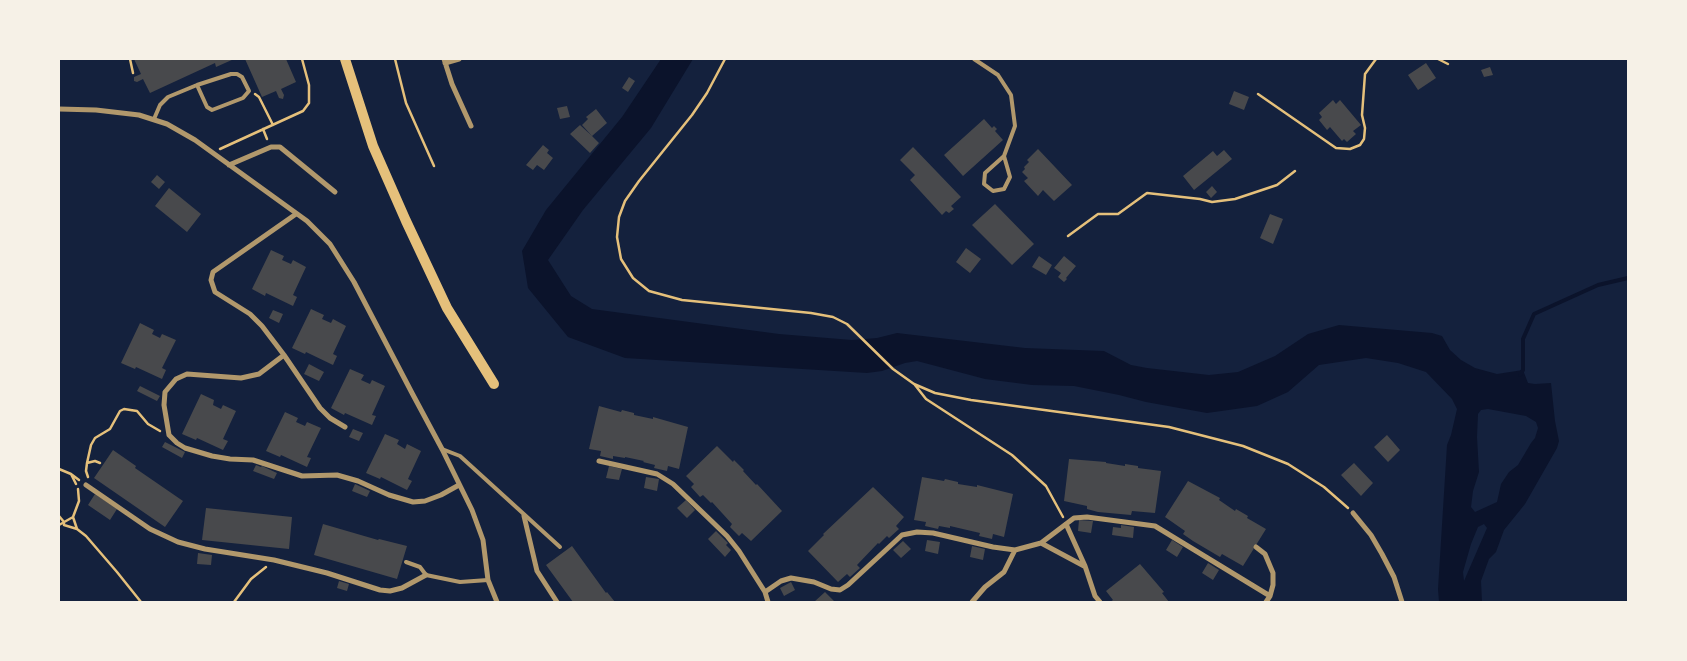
<!DOCTYPE html>
<style>
body{margin:0}
#map{position:relative;width:1687px;height:661px;overflow:hidden;background:#14213d;font-family:"IBM Plex Serif",serif}
canvas{display:block}
.frame{position:absolute;inset:0;border:60px solid #f6f1e7;pointer-events:none}
</style>
<div id="map">
<canvas width="1687" height="661"></canvas>
<div class="frame"></div>
</div>
<script>
const context = document.querySelector('canvas').getContext('2d');
context.lineJoin = 'round';
function fillPath(path, color) {
  context.fillStyle = color;
  context.fill(path, 'evenodd');
}
function toPath(rows) {
  const path = new Path2D();
  for (const r of rows) {
    path.moveTo(r[0], r[1]);
    for (let i = 2; i < r.length; i += 2) path.lineTo(r[i], r[i + 1]);
  }
  return path;
}
function trace(path, color, width, dash) {
  context.strokeStyle = color;
  context.lineWidth = width;
  context.lineCap = dash ? 'butt' : 'round';
  context.setLineDash(dash || []);
  context.stroke(path);
}
fillPath(toPath([
 [661,59,693,59,651,128,583,210,548,260,571,296,592,309,779,334,852,340,877,338,897,333,1025,348,1104,351,1131,365,1147,368,1209,375,1238,372,1275,356,1308,334,1339,325,1432,333,1442,336,1450,350,1461,360,1475,368,1497,374,1523,370,1528,383,1535,384,1551,383,1555,421,1559,441,1557,448,1525,504,1504,530,1496,552,1489,559,1481,581,1482,602,1439,602,1438,589,1447,445,1451,435,1457,409,1452,399,1426,372,1398,363,1366,358,1319,365,1288,392,1257,406,1207,413,1146,402,1119,395,1074,386,1032,385,985,379,917,361,905,363,882,371,867,373,625,358,568,337,528,288,522,251,546,210,622,117],
 [1488,409,1526,416,1536,422,1538,428,1535,438,1531,443,1518,465,1509,472,1501,484,1497,502,1475,512,1471,507,1473,491,1479,472,1477,437,1478,414,1481,410],
 [1484,524,1487,528,1464,581,1463,572,1471,544,1478,527]
]), '#0b132b');
trace(toPath([
 [1520,375,1523,370,1523,339,1534,314,1598,285,1628,278]
]), '#0b132b', 4);
fillPath(toPath([
 [134,59,234,59,216,67,215,63,150,93,143,79,137,82,134,81,134,77,141,74],
 [245,59,286,59,296,82,281,89,284,95,283,99,279,98,276,91,262,97],
 [1426,63,1436,78,1418,90,1408,75],
 [1490,67,1493,75,1484,77,1481,70],
 [629,77,635,81,628,92,622,88],
 [1234,91,1249,97,1244,110,1229,104],
 [1333,100,1336,104,1340,100,1361,125,1353,131,1356,134,1347,142,1344,139,1342,141,1330,127,1327,130,1319,120,1322,117,1319,113],
 [567,106,570,117,560,119,557,108],
 [596,109,607,123,592,136,599,143,590,153,570,134,580,125,592,136,582,125,588,119,586,117],
 [984,119,992,128,994,126,997,129,995,131,1003,140,963,176,944,155],
 [543,145,549,150,547,153,553,158,544,170,537,165,533,170,526,165],
 [913,147,961,197,951,206,954,209,949,213,946,211,942,215,910,180,915,175,900,160],
 [1038,149,1072,185,1054,201,1043,190,1038,196,1024,181,1028,178,1022,172,1025,169,1024,167,1029,162,1027,160],
 [1224,150,1232,159,1194,190,1183,176,1213,151,1217,156],
 [157,175,165,182,159,189,151,182],
 [1212,186,1217,192,1211,198,1206,192],
 [169,188,201,214,187,232,155,206],
 [995,204,1034,244,1012,265,972,225],
 [1270,214,1283,219,1273,244,1260,238],
 [966,248,981,259,970,273,956,262],
 [271,250,284,256,282,260,291,264,293,260,306,267,293,295,297,297,293,306,266,293,265,296,252,289],
 [1039,256,1052,265,1046,275,1032,267],
 [1064,256,1076,266,1066,278,1067,279,1064,282,1058,277,1061,273,1054,268],
 [311,309,324,315,322,319,331,323,333,319,346,326,333,354,337,356,333,365,306,352,305,354,292,348],
 [273,310,283,314,279,323,269,318],
 [140,323,154,330,152,334,160,338,162,334,176,340,162,368,166,370,162,379,136,367,135,369,121,363],
 [309,364,324,372,319,381,304,374],
 [350,369,364,375,361,380,370,384,372,380,385,386,372,415,376,416,372,425,345,413,344,415,331,408],
 [140,386,160,396,157,401,137,391],
 [201,394,214,400,213,405,221,409,223,405,236,411,223,439,228,441,223,450,197,438,196,440,182,434],
 [599,406,621,412,622,410,634,413,634,415,653,419,653,417,688,427,679,469,668,466,667,471,654,468,655,465,643,462,644,461,625,457,625,458,613,456,613,459,600,456,601,451,589,449],
 [285,412,298,418,296,422,305,426,307,422,321,428,307,457,311,458,307,467,281,455,280,457,266,451],
 [353,429,363,433,359,441,349,437],
 [385,434,399,440,397,444,405,449,407,444,421,451,408,479,412,481,407,490,381,477,380,479,366,473],
 [1387,435,1400,450,1388,462,1374,447],
 [165,442,185,452,182,458,162,447],
 [717,446,733,462,734,460,744,470,743,471,756,485,757,484,782,511,751,541,742,533,739,536,730,527,732,524,712,502,711,503,703,495,700,497,691,487,694,484,686,476],
 [113,450,136,466,135,468,183,501,165,527,94,478],
 [1069,459,1106,462,1106,463,1125,466,1125,464,1138,466,1138,468,1161,471,1155,513,1132,511,1131,515,1098,512,1087,509,1087,506,1064,501],
 [1354,463,1373,483,1361,496,1341,475],
 [256,465,261,467,262,466,277,473,274,479,253,471],
 [609,466,622,469,619,480,606,478],
 [646,477,659,479,657,491,644,488],
 [922,477,944,481,945,479,958,482,958,484,977,487,977,485,1013,494,1004,537,993,534,992,539,979,536,980,533,950,526,950,528,939,526,938,529,925,526,926,522,914,520],
 [1188,481,1220,498,1219,500,1235,511,1236,509,1248,516,1247,518,1266,529,1243,566,1222,554,1220,557,1193,541,1183,534,1185,531,1165,517],
 [355,484,370,491,367,497,352,491],
 [873,487,904,517,896,526,899,529,889,538,887,536,879,544,878,543,857,565,860,568,850,577,847,574,838,582,808,551,824,535,823,534],
 [95,494,117,509,110,520,88,505],
 [686,500,695,510,687,518,677,508],
 [206,508,292,517,289,549,202,540],
 [1079,520,1093,521,1091,533,1078,531],
 [323,524,378,540,379,539,407,546,397,579,314,555],
 [1121,525,1134,527,1133,538,1112,535,1113,527,1121,528],
 [716,531,728,543,726,545,731,550,725,557,708,539],
 [927,540,940,542,938,554,925,551],
 [1172,540,1183,547,1177,557,1166,550],
 [903,541,911,549,901,558,893,550],
 [572,546,606,593,607,592,615,602,573,602,546,565],
 [972,546,985,549,983,560,970,557],
 [198,553,212,555,211,565,197,564],
 [1208,563,1219,570,1213,580,1202,573],
 [1140,564,1164,592,1162,593,1169,602,1110,602,1113,600,1106,591],
 [339,581,349,584,347,591,337,588],
 [791,582,795,590,784,596,780,588],
 [825,592,835,602,814,602]
]), '#48494c');
trace(toPath([
 [130,59,133,73],
 [395,59,406,103,434,166],
 [725,59,707,93,692,115,639,181,625,201,619,217,617,237,621,259,633,278,649,291,682,300,811,313,833,317,847,324,893,369,914,384,935,393,971,400,1169,427,1243,446,1288,464,1324,487,1348,508],
 [1438,59,1448,64],
 [255,94,259,97,273,125],
 [1258,94,1336,148,1350,149,1360,145,1364,139,1365,128,1362,115,1365,74,1376,59],
 [263,129,267,139],
 [220,149,303,111,309,103,309,85,302,59],
 [1068,236,1098,214,1118,214,1147,193,1200,199,1212,202,1235,199,1277,185,1295,171],
 [915,385,926,399,1012,455,1046,486,1063,517],
 [87,463,91,445,95,438,110,429,120,411,124,409,137,411,148,424,160,431],
 [59,469,71,474,79,480],
 [71,474,76,484],
 [88,477,86,471,87,463,95,461,100,463],
 [59,516,64,522,64,525,77,529,86,536,117,572,141,602],
 [59,525,73,517],
 [77,529,73,517,79,501,78,489],
 [234,602,251,579,266,567]
]), '#e5c07b', 2.5);
trace(toPath([
 [974,59,998,75,1011,95,1015,126,1004,156,985,173,984,184,993,191,1004,189,1010,177,1004,156],
 [154,119,160,105,168,97,197,85,231,74,237,74,242,77,249,91,243,98,212,110,207,107,197,85],
 [442,449,460,456,560,547],
 [406,562,420,567,426,575,460,582,488,580]
]), '#b1986c', 4);
trace(toPath([
 [444,59,452,84,471,126],
 [445,63,459,59],
 [59,109,96,110,139,115,167,124,195,140,307,221,330,244,354,282,412,393,442,449,472,510,483,540,488,580,497,602],
 [229,165,271,147,280,147,335,192],
 [296,214,213,272,211,280,215,292,250,314,262,326,284,355,320,408,330,418,345,427],
 [284,355,259,374,241,378,187,374,176,379,165,392,164,405,169,435,177,443,185,448,212,456,230,459,253,460,302,476,337,475,358,481,389,495,413,502,425,501,441,495,459,485],
 [599,461,657,474,673,484,727,536,739,551,765,592,768,602],
 [86,485,150,529,178,542,205,549,274,560,327,573,380,590,390,591,402,588,426,575],
 [1353,513,1371,535,1382,554,1394,577,1402,602],
 [524,516,537,571,557,602],
 [1066,524,1085,566,1095,596,1100,602],
 [1041,543,1084,566],
 [1256,547,1265,554,1273,573,1273,585,1270,596,1266,602],
 [765,592,781,581,791,578,814,582,831,589,840,590,848,585,902,535,917,532,933,533,993,547,1015,550],
 [972,602,985,587,1004,572,1015,550,1041,543,1074,518,1087,517,1155,526,1270,596]
]), '#b1986c', 5);
trace(toPath([
 [345,59,373,146,406,221,447,308,494,384]
]), '#e5c07b', 10);
</script>
